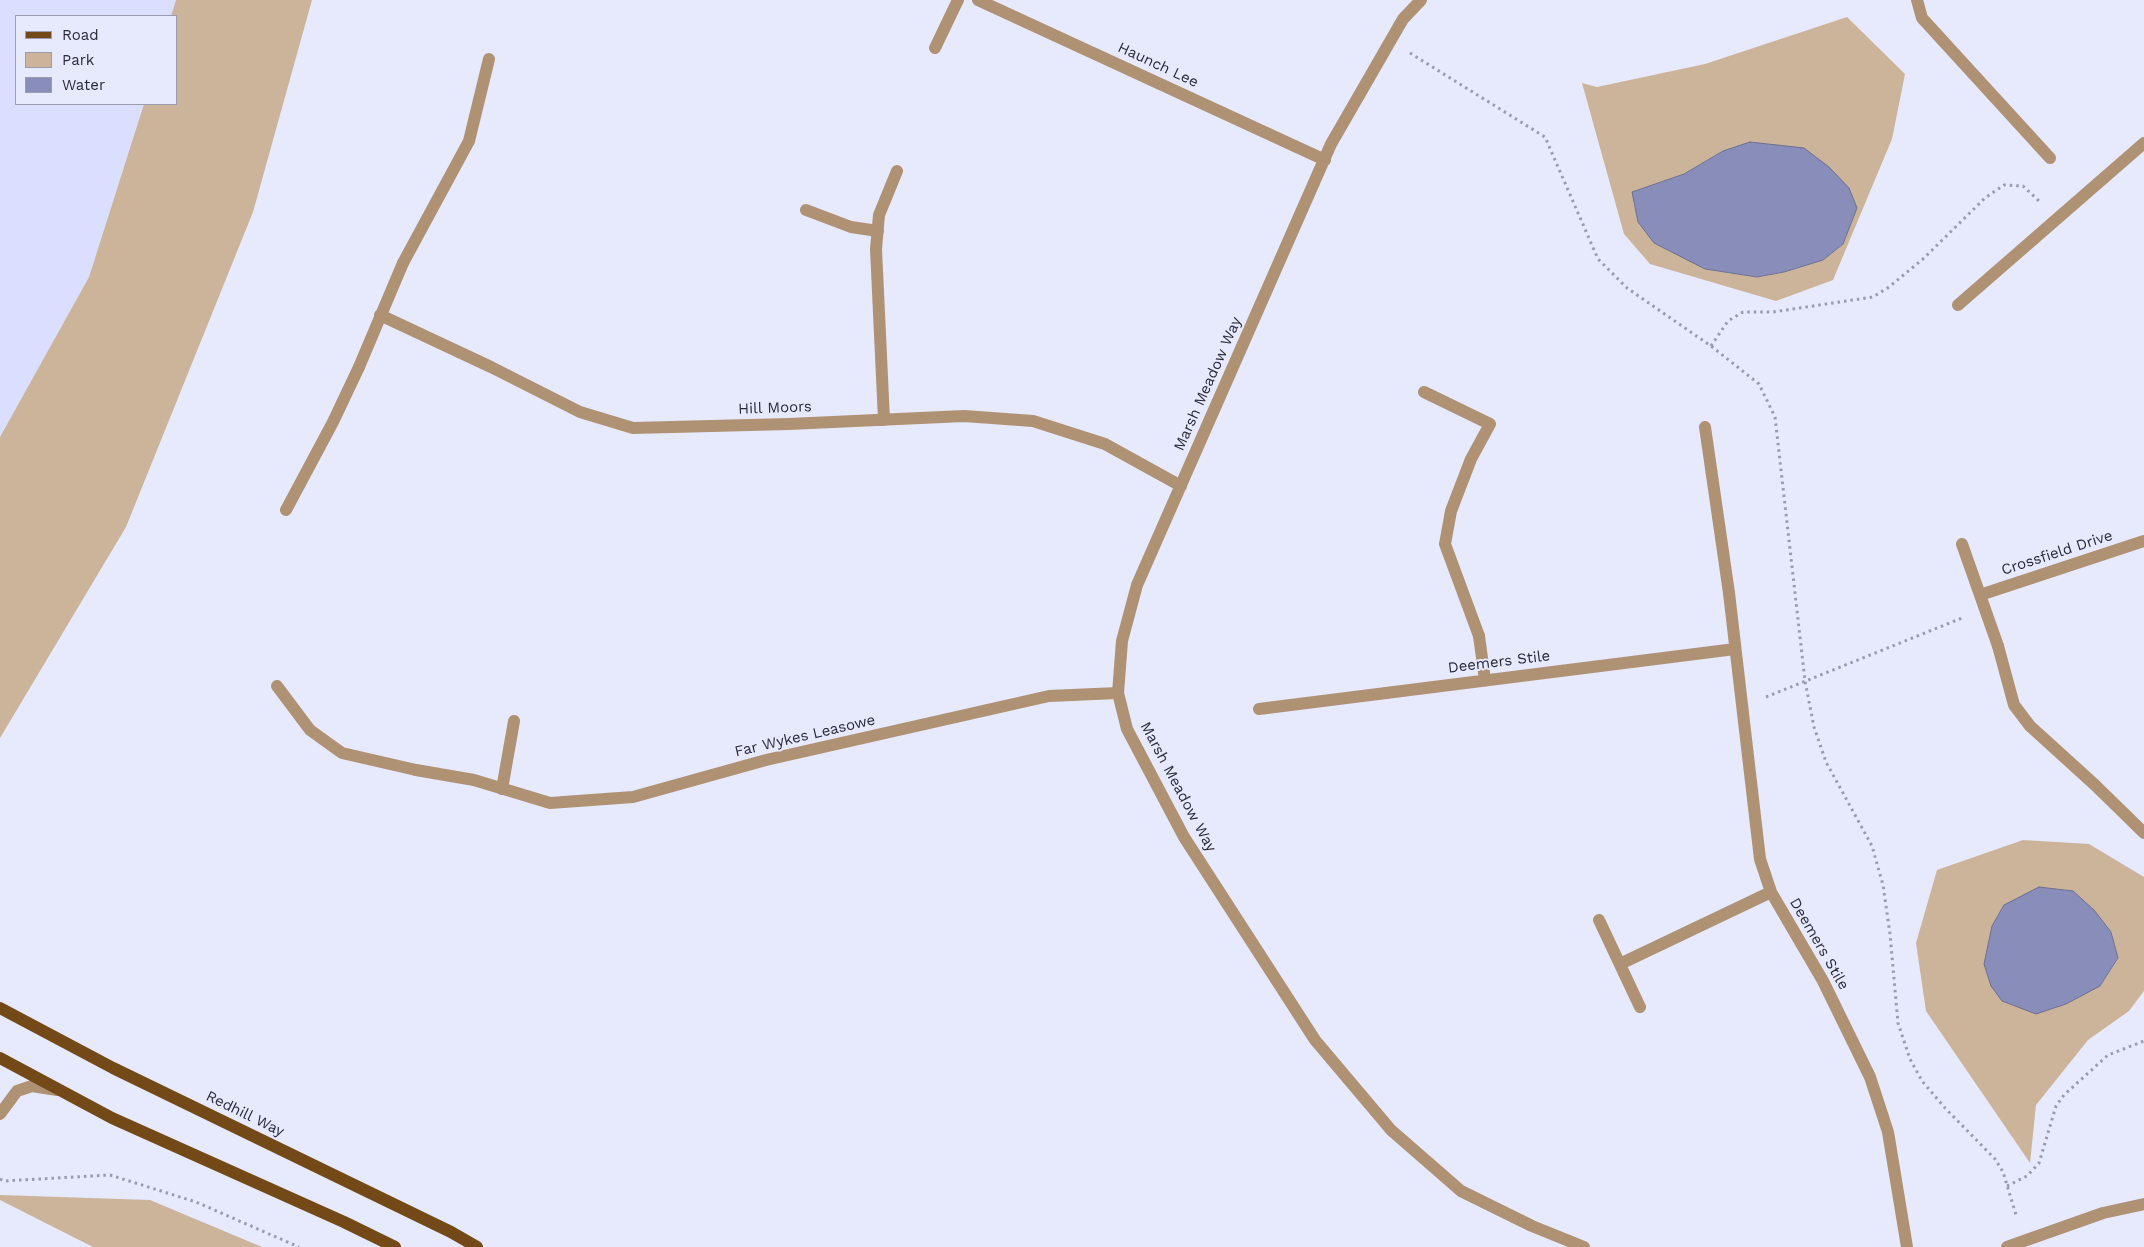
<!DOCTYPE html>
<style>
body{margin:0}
#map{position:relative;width:2144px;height:1247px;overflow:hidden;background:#e7e9fd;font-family:"Work Sans",sans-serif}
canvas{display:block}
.legend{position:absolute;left:15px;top:15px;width:162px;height:90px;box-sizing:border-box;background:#e7e9fd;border:1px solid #9b9dae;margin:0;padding:6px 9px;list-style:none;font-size:15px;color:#292b37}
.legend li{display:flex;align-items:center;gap:10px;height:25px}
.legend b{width:25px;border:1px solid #9b9dae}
</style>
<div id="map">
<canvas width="2144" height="1247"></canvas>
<ul class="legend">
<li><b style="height:6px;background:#734a17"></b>Road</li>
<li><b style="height:14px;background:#ccb49b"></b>Park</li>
<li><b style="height:14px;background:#888db9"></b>Water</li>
</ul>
</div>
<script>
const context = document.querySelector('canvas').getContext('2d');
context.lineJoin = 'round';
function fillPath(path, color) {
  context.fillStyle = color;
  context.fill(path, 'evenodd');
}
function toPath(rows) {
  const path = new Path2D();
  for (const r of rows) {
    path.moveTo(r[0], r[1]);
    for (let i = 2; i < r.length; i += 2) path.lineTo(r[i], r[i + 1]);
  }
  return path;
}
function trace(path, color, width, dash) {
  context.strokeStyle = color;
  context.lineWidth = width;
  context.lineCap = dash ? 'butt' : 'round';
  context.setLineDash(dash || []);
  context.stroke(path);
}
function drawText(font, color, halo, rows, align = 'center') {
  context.font = font + ' "Work Sans",sans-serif';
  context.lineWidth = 4;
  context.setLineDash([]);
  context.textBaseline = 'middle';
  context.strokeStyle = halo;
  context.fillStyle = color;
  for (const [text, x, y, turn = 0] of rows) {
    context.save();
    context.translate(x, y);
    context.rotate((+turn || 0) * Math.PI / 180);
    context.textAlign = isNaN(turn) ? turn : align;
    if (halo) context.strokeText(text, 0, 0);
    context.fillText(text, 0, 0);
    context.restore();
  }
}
fillPath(toPath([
 [0,0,176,0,171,16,16,16,16,104,144,104,89,277,0,437]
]), '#dbdfff');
fillPath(toPath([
 [176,0,312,0,253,212,126,527,0,738,0,437,89,277,144,104,176,104,176,16,171,16],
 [1847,17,1905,74,1892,139,1833,280,1776,301,1650,264,1624,234,1582,83,1597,87,1705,64],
 [1723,151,1843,244,1823,260,1784,272,1757,277,1705,269,1686,258,1632,192,1684,174],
 [2023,840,2089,844,2144,877,2144,991,2129,1011,2088,1040,2036,1105,2030,1163,1926,1011,1916,943,1937,870],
 [2111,931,2118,959,2100,986],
 [0,1195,150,1200,262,1247,93,1247,0,1200]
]), '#ccb49b');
const water = toPath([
 [1750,142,1804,148,1829,167,1849,188,1857,208,1843,244,1823,260,1784,272,1757,277,1705,269,1654,243,1638,222,1632,192,1684,174,1723,151,1750,142],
 [2039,887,2073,891,2094,910,2111,932,2118,958,2100,986,2066,1004,2036,1014,2002,1001,1991,986,1984,964,1992,926,2004,905,2039,887]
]);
fillPath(water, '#888db9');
trace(water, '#6c7092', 1);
trace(toPath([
 [1410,53,1545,137,1598,259,1627,288,1711,346,1759,384,1775,417,1805,681,1814,727,1826,762,1872,846,1883,885,1890,934,1898,1023,1910,1059,1922,1081,1945,1108,1995,1159,2003,1172,2017,1218],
 [1711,346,1728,321,1743,312,1773,312,1873,297,1889,287,1923,259,1985,198,2004,185,2023,186,2039,201],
 [1766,697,1962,618],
 [0,1179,4,1181,21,1180,110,1175,196,1202,299,1247],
 [2007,1186,2027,1176,2039,1163,2056,1106,2064,1095,2108,1055,2144,1041]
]), '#9a9cac', 3, [2.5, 4]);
trace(toPath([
 [1917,0,1922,18,2050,158],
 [403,263,469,141,489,59],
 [1958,305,2144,143],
 [1424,392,1490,424,1471,459,1451,511,1445,544,1479,636],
 [1705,427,1729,593],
 [286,510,333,422,359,367],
 [1998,646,2014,705,2030,726,2095,785,2144,833],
 [277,686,310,730,342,753,416,770],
 [1259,709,1386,693]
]), '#af9173', 12);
trace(toPath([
 [978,0,1325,160],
 [1421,0,1403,19,1331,144,1137,585,1122,641,1118,693,1127,729,1184,837,1315,1040,1391,1130,1461,1191,1532,1226,1584,1247],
 [935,48,958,0],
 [806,210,851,227,878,231],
 [380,315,491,367,580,412,633,428,789,424,964,416,1033,421,1105,444,1181,486],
 [359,367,403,263],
 [884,420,876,249,879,215,897,171],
 [1962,544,1998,646],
 [1729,593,1760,859,1771,892,1823,981,1870,1077,1888,1132,1907,1247],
 [1980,595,2144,541],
 [1479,636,1485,680],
 [1386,693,1735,649],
 [416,770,474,780,550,803,633,797,766,760,1049,696,1118,693],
 [502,789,514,721],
 [1599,920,1640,1007],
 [1620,964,1771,892],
 [2007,1247,2103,1213,2144,1204]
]), '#af9173', 12);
trace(toPath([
 [0,1114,17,1091,32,1086,57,1090]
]), '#af9173', 12);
trace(toPath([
 [0,1008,113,1068,451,1232,477,1247],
 [0,1058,112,1118,344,1222,395,1247]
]), '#734a17', 12);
drawText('15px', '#292b37', '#e7e9fd', [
 ["Haunch Lee",1158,65,25],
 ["Marsh Meadow Way",1208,384,-66],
 ["Hill Moors",775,408,-2],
 ["Crossfield Drive",2057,553,-18],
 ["Deemers Stile",1499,662,-7],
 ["Far Wykes Leasowe",805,736,-13],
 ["Marsh Meadow Way",1178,787,62],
 ["Deemers Stile",1819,944,60],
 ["Redhill Way",245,1114,26]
]);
</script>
